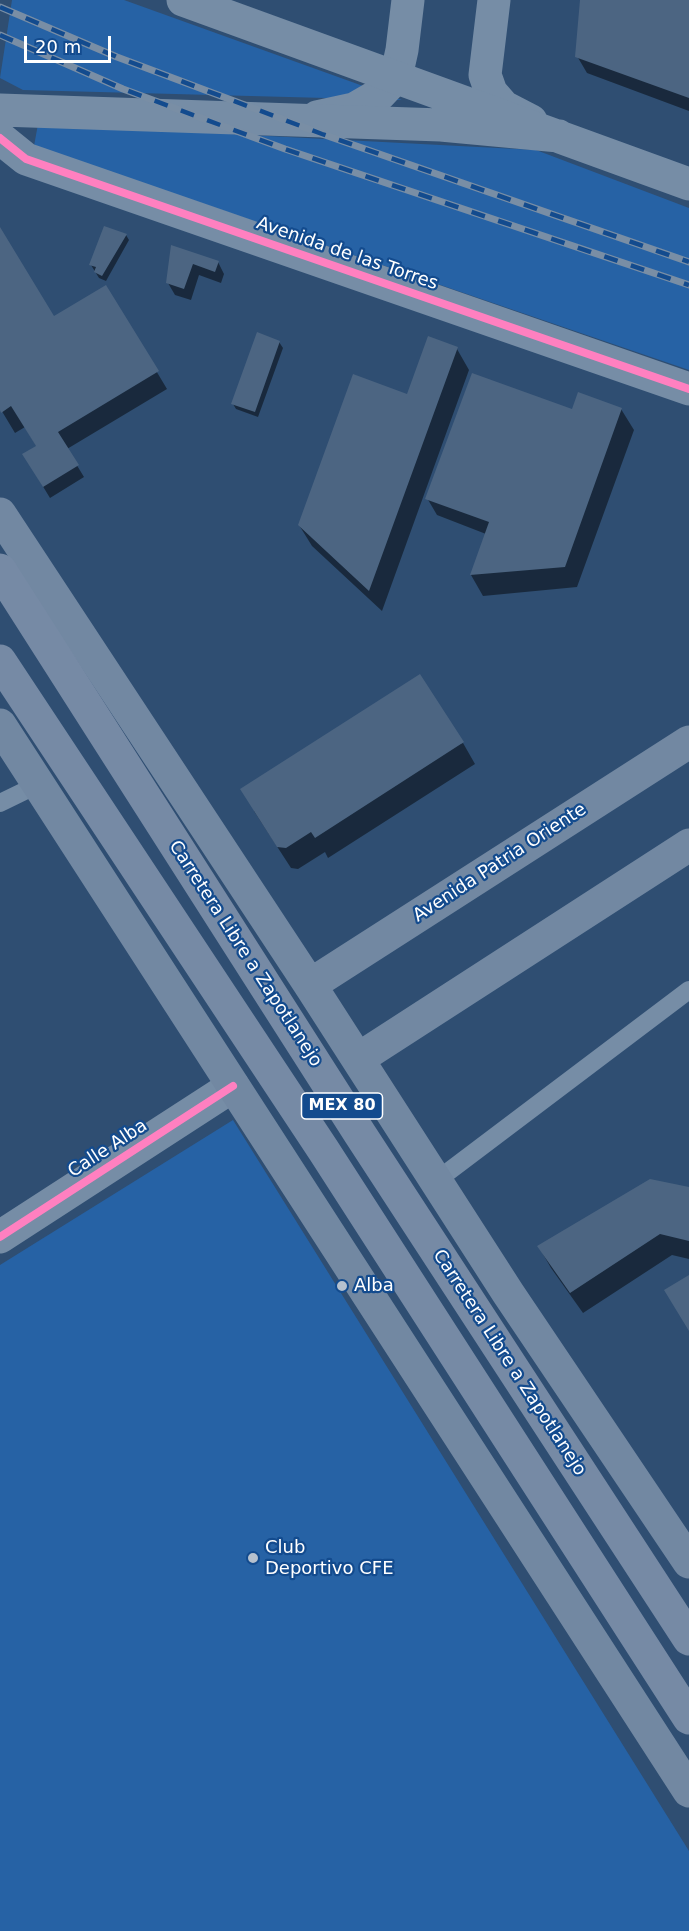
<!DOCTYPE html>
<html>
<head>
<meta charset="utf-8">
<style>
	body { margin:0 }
	#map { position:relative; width:689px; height:1931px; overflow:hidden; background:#2f4e72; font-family:"DejaVu Sans",sans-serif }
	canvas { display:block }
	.scale { position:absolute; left:24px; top:36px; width:87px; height:27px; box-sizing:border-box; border:3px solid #fff; border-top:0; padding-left:8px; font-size:18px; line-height:21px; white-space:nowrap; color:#fff; -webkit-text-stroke:4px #134b8e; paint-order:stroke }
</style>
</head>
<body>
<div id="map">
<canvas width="689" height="1931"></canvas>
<div class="scale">20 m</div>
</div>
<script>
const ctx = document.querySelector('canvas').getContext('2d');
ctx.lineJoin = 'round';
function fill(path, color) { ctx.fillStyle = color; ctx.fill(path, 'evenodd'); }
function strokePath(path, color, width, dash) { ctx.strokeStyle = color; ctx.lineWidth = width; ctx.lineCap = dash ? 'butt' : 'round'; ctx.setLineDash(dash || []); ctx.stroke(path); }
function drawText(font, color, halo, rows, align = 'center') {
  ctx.font = font + ' "DejaVu Sans",sans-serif'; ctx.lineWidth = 4.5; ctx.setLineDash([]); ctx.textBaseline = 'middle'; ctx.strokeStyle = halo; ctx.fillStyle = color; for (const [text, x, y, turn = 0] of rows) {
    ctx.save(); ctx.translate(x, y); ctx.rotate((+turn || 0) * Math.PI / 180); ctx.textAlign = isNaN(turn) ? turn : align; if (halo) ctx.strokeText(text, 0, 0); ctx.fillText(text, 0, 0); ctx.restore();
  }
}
fill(new Path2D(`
	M12,0H124L402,100L23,90L0,78Z
	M38,124L536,150L689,208V370L34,146Z
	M233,1120L689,1851V1931H0V1265Z`), '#2662a5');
fill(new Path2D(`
	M582,0H689V111L587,73L577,56Z
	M0,230L53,318L106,287L167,389L67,449L84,477L50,498L24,455L37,447L25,427L15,433L0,408Z
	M126,235L129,240L106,281L99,278L91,265Z
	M172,247L218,262L224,274L221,283L199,275L191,300L175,295L168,283Z
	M279,342L283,348L258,417L236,409L233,404Z
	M457,349L469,370L382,611L312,546L299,525Z
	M621,409L634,430L577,587L483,596L471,575L486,534L437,515L427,498L573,411Z
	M463,743L475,764L328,858L325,852L298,869L291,868L254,811Z
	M689,1188V1259L672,1255L583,1313L551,1268L539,1247Z`), '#0007');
fill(new Path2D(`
	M580,0H689V98L575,57Z
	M104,226L127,234L102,276L94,272L96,267L89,265Z
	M0,227L54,316L106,285L159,371L58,432L79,465L43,487L22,454L36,446L11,406L1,413L0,410Z
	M171,245L219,261L215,272L193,264L184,289L166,283Z
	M257,332L280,341L255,412L231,404Z
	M428,336L458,347L369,591L298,525L353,374L407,394Z
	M472,373L572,409L578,392L622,408L565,567L470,575L489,522L425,499Z
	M420,674L464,742L315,838L311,832L286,848L277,847L240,789Z
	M650,1179L689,1187V1241L660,1234L570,1293L537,1246Z
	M689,1275V1331L664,1290Z`), '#4c6582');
strokePath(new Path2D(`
	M0,803L39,784
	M436,1181L689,990`), '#768da6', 18);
strokePath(new Path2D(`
	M494,0L485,75L491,92L504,107L531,121
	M317,117L354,109L380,94L396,77L402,50L408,0`), '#768da6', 33);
strokePath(new Path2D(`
	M183,0L689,184
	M0,110L441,125L559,136
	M0,138L26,159L689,389
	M0,1237L233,1086`), '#768da6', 33);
strokePath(new Path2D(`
	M0,514L310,985L508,1293L689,1562
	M0,725L689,1791
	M310,985L689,742
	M358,1059L689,845`), '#7288a2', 33);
strokePath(new Path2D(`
	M0,570L360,1134L689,1639
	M0,661L324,1151L689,1718`), '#768aa5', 33);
const rail = new Path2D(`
	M0,7L117,57L322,134L689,262
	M0,35L123,89L285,149L689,285`);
strokePath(rail, '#798ea5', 7);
strokePath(rail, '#134b8e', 4.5, [14]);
strokePath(new Path2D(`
	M0,138L26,159L689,389
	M0,1237L233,1086`), '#ff80c0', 8);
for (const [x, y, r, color] of [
	[342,1286,6,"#b6c1ce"],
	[253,1558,6,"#b6c1ce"]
]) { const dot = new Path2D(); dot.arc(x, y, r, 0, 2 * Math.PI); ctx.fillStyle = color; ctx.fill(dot); strokePath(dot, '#134b8e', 2); }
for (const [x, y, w] of [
	[342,1106,81]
]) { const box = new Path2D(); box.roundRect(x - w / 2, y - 13, w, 26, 4.5); ctx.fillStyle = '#134b8e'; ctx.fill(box); strokePath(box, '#fff', 1.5); }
drawText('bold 16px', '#fff', null, [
	["MEX 80",342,1106]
]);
drawText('18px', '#fff', '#134b8e', [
	["Avenida de las Torres",347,254,19],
	["Avenida Patria Oriente",500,863,-33],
	["Carretera Libre a Zapotlanejo",245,954,57],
	["Calle Alba",108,1149,-33],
	["Carretera Libre a Zapotlanejo",509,1363,57]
]);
drawText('18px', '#fff', '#134b8e', [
	["Alba",354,1286],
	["Club",265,1548],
	["Deportivo CFE",265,1569]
], 'left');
</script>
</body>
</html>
